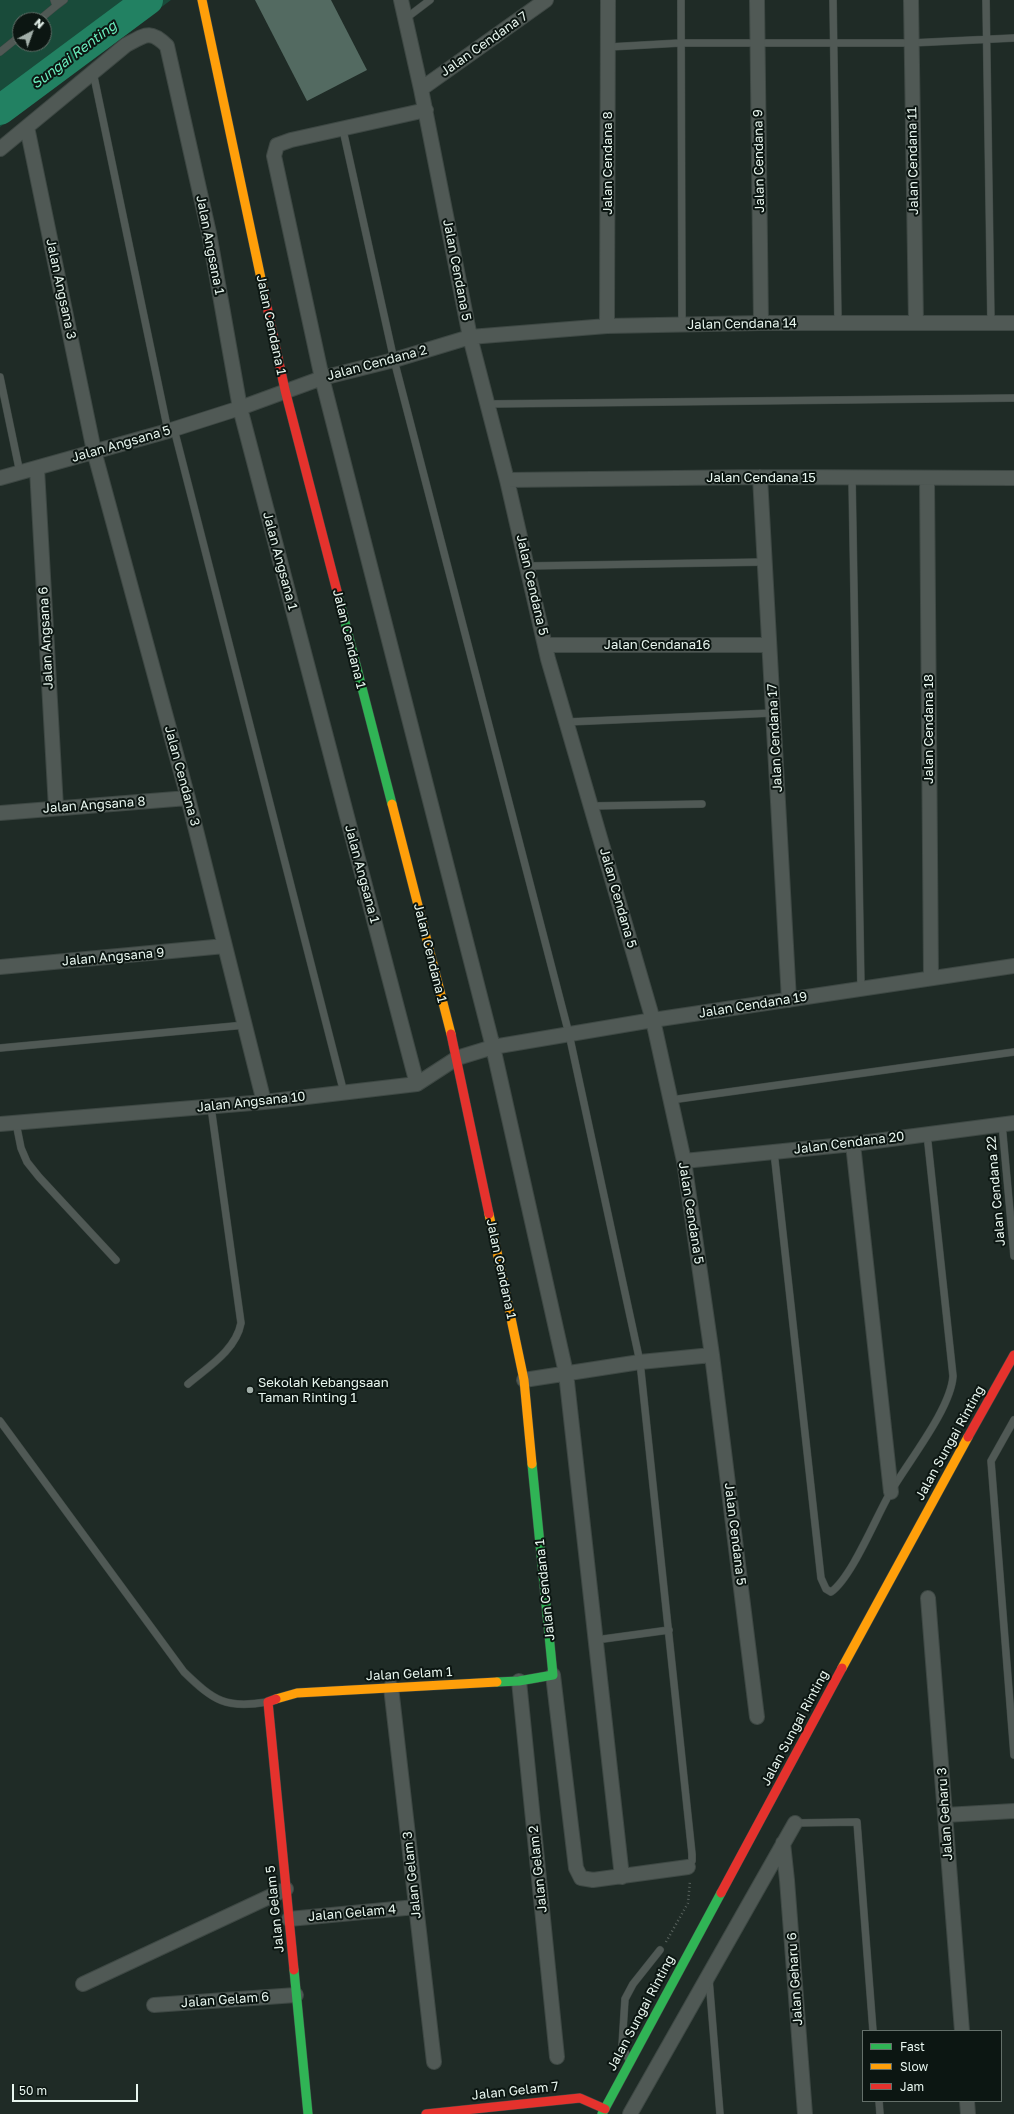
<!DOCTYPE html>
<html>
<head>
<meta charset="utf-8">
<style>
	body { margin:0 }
	#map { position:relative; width:1014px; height:2114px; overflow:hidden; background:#1f2b26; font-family:"Golos Text",sans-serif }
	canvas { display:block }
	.legend { position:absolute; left:862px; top:2030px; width:140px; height:72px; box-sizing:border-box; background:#0c1612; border:1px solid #64706a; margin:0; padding:5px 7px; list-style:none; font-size:12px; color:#e8f6ef }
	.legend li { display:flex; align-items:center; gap:8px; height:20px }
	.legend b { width:20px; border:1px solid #64706a }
	.north { position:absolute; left:12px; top:12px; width:40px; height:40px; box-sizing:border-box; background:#0c1612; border:1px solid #64706a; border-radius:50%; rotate:41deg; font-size:11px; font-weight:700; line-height:16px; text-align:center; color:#e8f6ef }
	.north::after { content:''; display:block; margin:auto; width:14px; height:18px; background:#a2afa9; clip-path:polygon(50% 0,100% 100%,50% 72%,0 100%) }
	.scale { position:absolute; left:12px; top:2084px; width:126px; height:18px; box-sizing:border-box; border:2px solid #e8f6ef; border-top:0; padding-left:5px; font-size:12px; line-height:14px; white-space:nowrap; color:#e8f6ef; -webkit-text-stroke:3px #0c1612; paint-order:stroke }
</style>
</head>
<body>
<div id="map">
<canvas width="1014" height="2114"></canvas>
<ul class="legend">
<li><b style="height:5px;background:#30b455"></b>Fast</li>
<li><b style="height:5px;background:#ff9f0a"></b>Slow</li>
<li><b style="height:5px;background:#e5322d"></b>Jam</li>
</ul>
<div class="north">N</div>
<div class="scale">50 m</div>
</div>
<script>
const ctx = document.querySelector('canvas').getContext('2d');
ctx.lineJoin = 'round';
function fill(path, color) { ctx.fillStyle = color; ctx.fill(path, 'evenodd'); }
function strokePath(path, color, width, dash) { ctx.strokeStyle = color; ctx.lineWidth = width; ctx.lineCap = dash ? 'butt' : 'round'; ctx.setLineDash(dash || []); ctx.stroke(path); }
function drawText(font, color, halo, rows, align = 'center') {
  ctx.font = font + ' "Golos Text",sans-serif'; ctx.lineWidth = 4; ctx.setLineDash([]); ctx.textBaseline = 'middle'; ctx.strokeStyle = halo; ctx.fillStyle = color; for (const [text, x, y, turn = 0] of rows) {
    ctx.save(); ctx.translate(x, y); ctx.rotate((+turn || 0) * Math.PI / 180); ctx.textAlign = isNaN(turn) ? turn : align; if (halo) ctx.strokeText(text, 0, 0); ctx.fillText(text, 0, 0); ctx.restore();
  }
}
fill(new Path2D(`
	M0,0H171L0,127ZM20,20H44V44H20Z`), '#194b3a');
strokePath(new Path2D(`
	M0,110L148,0`), '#228162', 30);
fill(new Path2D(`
	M255,0H331L367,70L307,101Z`), '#536a61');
const lane = new Path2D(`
	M54,0L56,6L64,0
	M681,0L682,325
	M833,0L838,322
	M986,0L991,324
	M405,19L430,0
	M39,20L56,6
	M609,47L680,43H911L1014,38
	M0,52L20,36
	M93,72L168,431
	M343,130L394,360L569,1034L640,1362L692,1854V1861L688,1867
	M0,377L20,473
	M488,404L1014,398
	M174,429L344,1093
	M852,478L861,989
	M527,566L765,562
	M567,722L773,713
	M591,806L702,804
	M0,1048L245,1025
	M671,1100L1014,1052
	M16,1123L21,1148L27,1162L39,1177L116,1260
	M1002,1124L1014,1256
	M774,1152L821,1578L826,1589L831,1592C852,1577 876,1517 890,1493C907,1463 951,1409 953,1376L927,1134
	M188,1384C208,1367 236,1350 241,1323L211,1107
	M1014,1420L991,1461L1014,1755
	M0,1421L184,1672C214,1701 226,1709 267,1702
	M596,1640L669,1630
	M795,1823L857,1822L873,2031
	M709,1979L720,2114
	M629,2060L622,2046L625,1999L633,1984L660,1950
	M879,2101L880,2114`);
const street = new Path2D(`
	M401,0L421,89L470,337L507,480L548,659L653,1020L684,1161L712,1355L757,1717
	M757,0L761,323
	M911,0L916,323
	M421,89L546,0
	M426,110L291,140L277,145L274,156L322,378L493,1047L566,1373L622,1877
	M27,127L94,451L188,798L264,1102
	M0,149L126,45C145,35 150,29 167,46L209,233L240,408L417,1084
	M607,326L608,0
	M37,469L56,808
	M760,477L789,1000
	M0,478L168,431L240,408L322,378L394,360L470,337L607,326L761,323H1014
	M927,479L931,978
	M507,480L760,477L1014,478
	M545,645H769
	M0,813L188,798
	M0,967L225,946
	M0,1124L264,1102L417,1084L457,1058L493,1047L653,1020L1014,966
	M853,1144L891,1492
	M684,1161L853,1144L1014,1123
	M524,1380L640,1362L712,1355
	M928,1598L962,2031
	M553,1675L576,1868L581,1878L593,1880L688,1867
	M519,1681L557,2057
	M391,1687L434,2062
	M945,1815L1014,1811
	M783,1843L787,1880L805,2114
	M289,1919L416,1907
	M83,1984L286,1889
	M154,2005L296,1995
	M967,2101L968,2114
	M630,2114L795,1823`);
const fast = new Path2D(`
	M338,595L392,804
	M497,1682L519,1681L553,1675L532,1464
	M294,1970L308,2114
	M602,2114L721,1893`);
const slow = new Path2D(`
	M202,0L263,288
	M392,804L451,1034
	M489,1214L524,1380L532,1464
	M842,1668L968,1437
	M276,1699L297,1693L497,1682`);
const jam = new Path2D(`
	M263,288L285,390L338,595
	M451,1034L489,1214
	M968,1437L1014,1355
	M276,1699L268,1702L294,1970
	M721,1893L842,1668
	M426,2114L580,2098L605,2109`);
strokePath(lane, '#3e4844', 8);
strokePath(street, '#3e4844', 16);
strokePath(fast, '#3e4844', 10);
strokePath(slow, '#3e4844', 10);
strokePath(jam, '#3e4844', 10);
strokePath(new Path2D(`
	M666,1942L688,1903L690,1881`), '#57615c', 2.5, [1, 3]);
strokePath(lane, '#505955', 7);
strokePath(street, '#505955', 14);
strokePath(fast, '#30b455', 9);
strokePath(slow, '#ff9f0a', 9);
strokePath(jam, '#e5322d', 9);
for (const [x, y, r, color] of [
	[250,1390,4,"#a2afa9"]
]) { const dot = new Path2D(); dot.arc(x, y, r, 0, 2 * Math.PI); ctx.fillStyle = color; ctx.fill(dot); strokePath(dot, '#0c1612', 1.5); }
drawText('13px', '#e8f6ef', '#0c1612', [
	["Jalan Cendana 7",484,44,-35],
	["Jalan Cendana 9",759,161,-91],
	["Jalan Cendana 11",913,161,-91],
	["Jalan Cendana 8",608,163,-90],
	["Jalan Angsana 1",210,245,79],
	["Jalan Cendana 5",457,270,79],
	["Jalan Angsana 3",61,289,78],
	["Jalan Cendana 14",742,324,-1],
	["Jalan Cendana 1",271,325,78],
	["Jalan Cendana 2",377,363,-15],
	["Jalan Angsana 5",121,444,-16],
	["Jalan Cendana 15",761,478],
	["Jalan Angsana 1",280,561,75],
	["Jalan Cendana 5",532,585,77],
	["Jalan Angsana 6",46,638,-93],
	["Jalan Cendana 1",349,639,76],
	["Jalan Cendana16",657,645],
	["Jalan Cendana 18",929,729,-90],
	["Jalan Cendana 17",775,738,-93],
	["Jalan Cendana 3",182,776,75],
	["Jalan Angsana 8",94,805,-4],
	["Jalan Angsana 1",362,874,75],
	["Jalan Cendana 5",618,898,74],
	["Jalan Cendana 1",430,953,76],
	["Jalan Angsana 9",113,957,-5],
	["Jalan Cendana 19",753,1005,-9],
	["Jalan Angsana 10",251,1102,-6],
	["Jalan Cendana 20",849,1143,-7],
	["Jalan Cendana 22",996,1191,-95],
	["Jalan Cendana 5",691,1213,81],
	["Jalan Cendana 1",501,1269,78],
	["Jalan Sungai Rinting",950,1443,-61],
	["Jalan Cendana 5",735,1534,83],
	["Jalan Cendana 1",545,1590,-96],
	["Jalan Gelam 1",409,1674,-3],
	["Jalan Sungai Rinting",795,1728,-62],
	["Jalan Geharu 3",945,1814,-94],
	["Jalan Gelam 2",538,1869,-96],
	["Jalan Gelam 3",412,1875,-96],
	["Jalan Gelam 5",275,1909,-96],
	["Jalan Gelam 4",352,1913,-5],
	["Jalan Geharu 6",795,1979,-94],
	["Jalan Gelam 6",225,2000,-4],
	["Jalan Sungai Rinting",641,2013,-62],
	["Jalan Gelam 7",515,2091,-6]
]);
drawText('13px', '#e8f6ef', '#0c1612', [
	["Sekolah Kebangsaan",258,1383],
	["Taman Rinting 1",258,1398]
], 'left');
drawText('italic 14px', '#6aedbd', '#0c1612', [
	["Sungai Renting",74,55,-37]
]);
</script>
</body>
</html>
